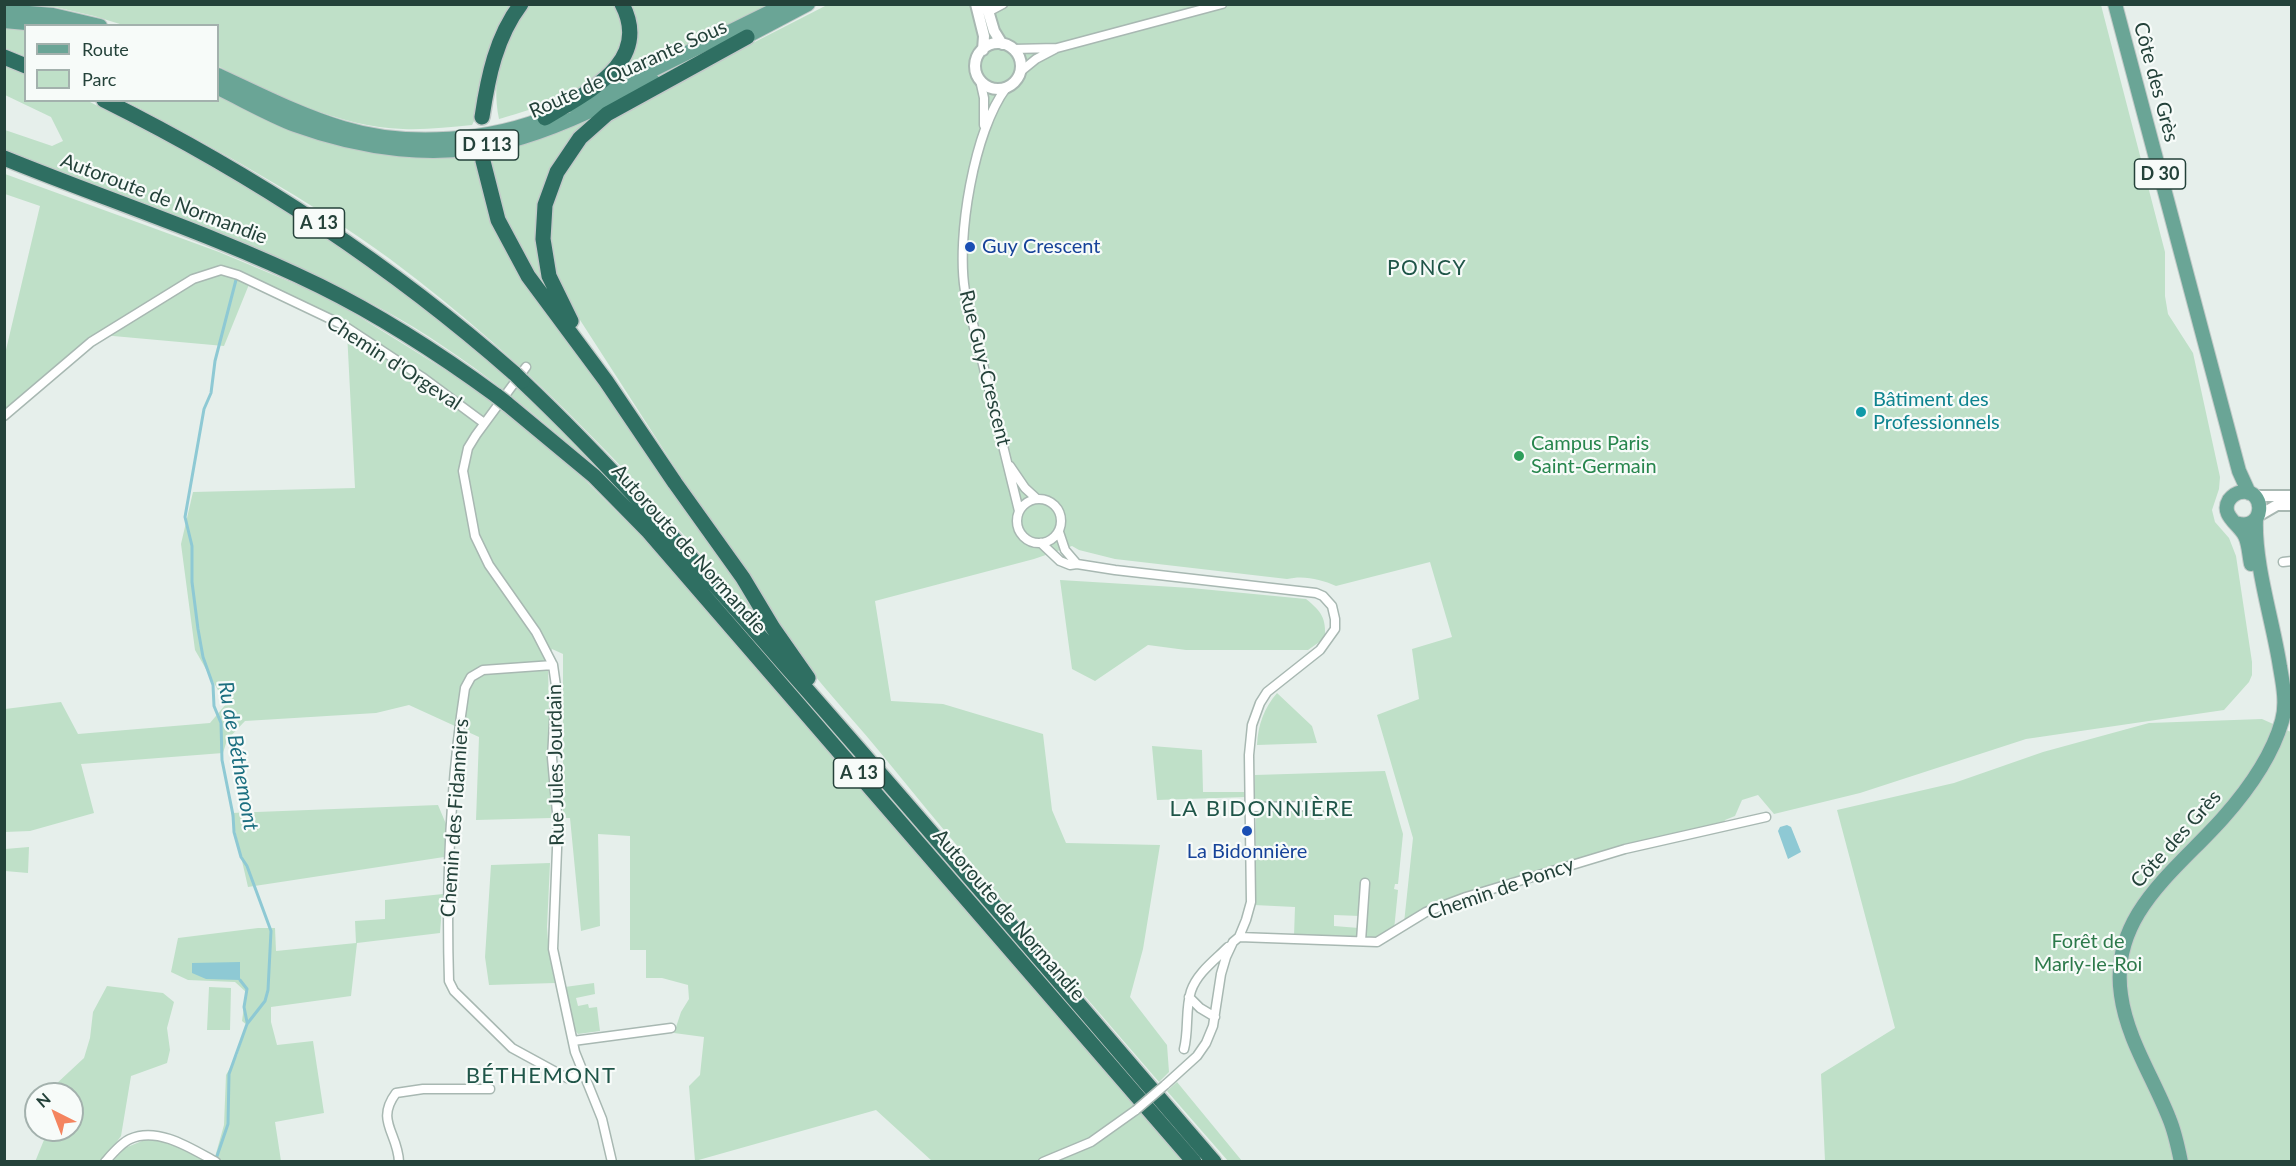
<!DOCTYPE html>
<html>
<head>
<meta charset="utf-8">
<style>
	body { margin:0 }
	#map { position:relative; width:2296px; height:1166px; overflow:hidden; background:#e6efeb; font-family:Lato,sans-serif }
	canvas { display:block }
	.frame { position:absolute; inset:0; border:6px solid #24423a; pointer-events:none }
	.legend { position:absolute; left:24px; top:24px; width:195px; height:78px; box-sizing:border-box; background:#f7fbf9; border:2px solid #a3b1ad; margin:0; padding:8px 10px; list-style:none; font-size:18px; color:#24423a }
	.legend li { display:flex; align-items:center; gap:12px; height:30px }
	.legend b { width:30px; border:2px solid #a3b1ad }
	.north { position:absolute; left:24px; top:1082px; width:60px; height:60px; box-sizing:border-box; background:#f7fbf9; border:2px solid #a3b1ad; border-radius:50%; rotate:318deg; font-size:16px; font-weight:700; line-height:24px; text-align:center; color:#24423a }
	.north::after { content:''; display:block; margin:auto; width:21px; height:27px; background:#f4845f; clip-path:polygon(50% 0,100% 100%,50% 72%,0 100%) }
</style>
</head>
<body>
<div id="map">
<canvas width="2296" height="1166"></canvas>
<div class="frame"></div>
<ul class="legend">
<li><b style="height:8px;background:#6aa596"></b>Route</li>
<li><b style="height:16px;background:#bfe0c8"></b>Parc</li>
</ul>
<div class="north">N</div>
</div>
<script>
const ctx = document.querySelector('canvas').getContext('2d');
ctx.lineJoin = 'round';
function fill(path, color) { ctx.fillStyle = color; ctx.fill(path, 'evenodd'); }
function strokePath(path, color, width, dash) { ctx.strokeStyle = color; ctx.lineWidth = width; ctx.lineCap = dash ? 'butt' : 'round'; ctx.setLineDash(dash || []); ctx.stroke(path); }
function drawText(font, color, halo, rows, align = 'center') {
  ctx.font = font + ' Lato,sans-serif'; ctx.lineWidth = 4.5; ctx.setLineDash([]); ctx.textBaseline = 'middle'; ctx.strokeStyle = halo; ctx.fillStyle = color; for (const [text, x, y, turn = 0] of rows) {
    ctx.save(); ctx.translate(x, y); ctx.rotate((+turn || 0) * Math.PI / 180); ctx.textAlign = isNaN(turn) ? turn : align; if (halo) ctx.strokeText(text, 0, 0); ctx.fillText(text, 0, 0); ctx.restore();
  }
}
fill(new Path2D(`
	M4,5H514L477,115L472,125C449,127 426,130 403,129C340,127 272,95 218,66V26L123,25L94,16L55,7Z
	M529,5H614C618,13 625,25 624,35C620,83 538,108 499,119C491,79 501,35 529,5Z
	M628,5H769L619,78L628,61Z
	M827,5H2101L2165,252V296L2168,314L2193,353L2220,477L2219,489L2212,510L2215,522L2229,538L2236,556L2252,662V675L2249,682L2224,710L2026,739L1860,793L1774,814L1758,795L1742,800L1735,816L1725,820L1724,823L1616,849L1404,923L1413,838L1377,715L1419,699L1412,649L1452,637L1430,562L1336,586C1321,579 1303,575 1287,579L1115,559L1079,550L1072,546L1034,559L875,601L891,701L943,704L1043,734L1052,810L1066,843L1160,845L1143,949L1130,997L1167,1045L1169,1072L1159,1082C1069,978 980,875 893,768C858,724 819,684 785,638L571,306L556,275L550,255L551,214L556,194L566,171L584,141L618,112Z
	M4,28L25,29V56L5,48Z
	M5,65L25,72L26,100L88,101L194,155L335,240L471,344L536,400L629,496C556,432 483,367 398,318C274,247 138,203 5,152V130L52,146L63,141L51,117L5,95Z
	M218,94C239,104 261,117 283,126C348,153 424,167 493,152C530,143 565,126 600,112L566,145L549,178L551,293L549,297L502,216L494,185L492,160L481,162L486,189L571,345L737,578L769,634C655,497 533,365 390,259C307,198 216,149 126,101L218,100Z
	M5,174L219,252L329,298L463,381L520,424L586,481L650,545L1183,1161H932L876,1110L695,1161L689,1086L700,1075L704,1037L674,1033L681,1012L689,999L688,985L662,978H646V950H630V836L598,834L600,926L581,931L570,818H563V654L552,649L548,665L551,818L476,820L479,737L409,705L376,713L245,721L227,740L223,753L81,764L94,813L30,831L5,832V709L61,702L78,734L210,723L226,704L195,650L181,544L193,492L355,488L347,332L250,282L224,346L102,335L5,421V354L40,206L5,194Z
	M1060,580L1191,588L1306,599C1322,612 1326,618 1325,638L1308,650H1186L1148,645L1095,681L1072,669Z
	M1277,693L1312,726L1317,743L1257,745C1258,725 1264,708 1277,693Z
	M2262,719L2291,732V1161H1825L1821,1074L1895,1028L1837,810L1954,783L2043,752L2149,723Z
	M1152,746L1202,750L1203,792H1246V797L1157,800Z
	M1385,771L1403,834L1398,884H1395L1394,889L1398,890L1394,930L1375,939H1364L1368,886L1370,884L1366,879L1360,883L1362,886L1360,916L1334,915V926L1359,928V938L1294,936L1295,907L1254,905L1256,810L1307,809L1313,815L1314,820H1325V804H1264L1260,801H1255V775Z
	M438,805L446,824L444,857L248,887L231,813Z
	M29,847L28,873L5,871V849Z
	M550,863L547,927L549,954L555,983L489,985L485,957L491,865Z
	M443,894L440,933L357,943L351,996L271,1007V1022L277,1045L313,1041L324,1113L275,1122L281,1161H223L215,1157L224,1125L226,1075L237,1056L247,1025L242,1021L246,992L235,982L188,980L171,972L178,938L258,928H275L276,951L356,943L355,921L385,919V900Z
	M594,983L595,994L576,998L578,1006L588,1004L589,1008L597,1007L600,1031L578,1034L574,1029L565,987Z
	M107,986L163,993L174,1002L167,1028L170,1050L167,1063L131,1076L121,1136L103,1161L35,1162L48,1130H72V1094H54L55,1085L84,1058L90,1038L93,1012Z
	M209,987L231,988L230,1030H207Z
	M1177,1082L1242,1161H1228L1167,1091Z
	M154,1136L171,1138L210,1161L112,1162L125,1148Z`), '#bfe0c8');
fill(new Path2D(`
	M1787,825L1791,827L1801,852L1788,859L1778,831L1780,827Z
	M240,962V980L206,979L192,973V963Z`), '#8ec9d4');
strokePath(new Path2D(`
	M240,980L247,989L244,1007L247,1022
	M216,1159L228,1124L229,1074L247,1024L265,1001L268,990L271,931L247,866L241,857L234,832L233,815L222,760L221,723L214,706L213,685L203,657L198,629L192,582V546L185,517L204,409L211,393L215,361L237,276`), '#8ec9d4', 3);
const minor = new Path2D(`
	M988,12L1003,4
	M1013,49L1057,48L1222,4
	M1020,72L1036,59L1055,49
	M980,80L984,98V125
	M1006,88C974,131 956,237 965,291L1019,511
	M526,367L476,435L468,448L463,471L475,536L489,565L536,632L553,665L556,686L552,758L558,824L553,949L575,1052L602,1119L612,1162
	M4,416L91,342L193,279L221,270L238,275L343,325L422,377L484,423
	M1010,466L1025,488L1037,499
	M1017 521a22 22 0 1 1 44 0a22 22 0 1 1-44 0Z
	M1059,532L1065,550L1077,564
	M1041,543L1060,561L1070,565L1077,564L1115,570L1316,593L1323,596L1332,606L1335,619V629L1320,650L1267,692L1260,703L1252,725L1249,755L1251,902L1246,920L1239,937L1233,942L1226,957L1221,974L1213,1026L1206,1043L1197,1056L1165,1085
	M2283,562L2292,561
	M553,665L483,670L471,677L465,688C450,785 446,883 449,981L454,991L512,1048L567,1078L583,1074
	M1251,807L1313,806L1319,813
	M1239,937L1377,942L1426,912L1466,897L1625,849L1766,817
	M1361,941L1365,883
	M1189,997L1200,1008L1215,1017
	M573,1041L671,1028
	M1184,1049C1189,1030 1185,1009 1191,991C1197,973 1215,960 1228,947
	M105,1162C112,1154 121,1143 130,1139C158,1126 192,1149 216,1162
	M399,1162C398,1133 375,1121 396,1093L423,1089H490
	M1043,1162L1091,1142L1136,1110`);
const tertiary = new Path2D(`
	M976,4L984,36L983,50
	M986,4L994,31L1002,44
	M975 66a23 23 0 1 1 46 0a23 23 0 1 1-46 0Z
	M2255,496H2292
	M2258,516L2277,505H2292`);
const primary = new Path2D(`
	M2115,4L2239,471L2249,493
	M4,11L53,15L100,26
	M4,21L59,26
	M738,41L808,4
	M218,75C259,94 300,115 343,128C408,148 492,141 553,115
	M218,88C243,100 269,115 295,125C361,149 437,160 506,142C557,129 605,104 653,81
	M574,106L612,90L786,4
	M2236,523C2265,533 2267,488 2241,492C2236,493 2232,496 2229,500C2220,515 2239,524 2245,536C2249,544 2249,555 2251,564
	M2181,1162C2178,1147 2175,1132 2169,1118C2153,1077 2127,1039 2121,995C2109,915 2177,870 2223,818C2247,791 2272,756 2282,721C2287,704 2283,684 2280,667C2273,621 2254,564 2256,519`);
const motorway = new Path2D(`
	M4,57L26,66
	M104,100C253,174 390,264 515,374
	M482,117C488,77 496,37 521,4
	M545,118C585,93 653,63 622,4
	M4,158C110,201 218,236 320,286C383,317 441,355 497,396
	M483,161L498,220L528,276L606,381L675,483L743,578L773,628L808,678
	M571,321L549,276L543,239L545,205L557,172L580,138L607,114L747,37
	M522,381C616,470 700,568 785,665C930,829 1071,996 1214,1162
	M506,403L594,476L649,532L1194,1162`);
strokePath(minor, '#a8b8b2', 11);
strokePath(tertiary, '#a8b8b2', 14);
strokePath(primary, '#c2cac8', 16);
strokePath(motorway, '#c2cac8', 18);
strokePath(minor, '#fff', 8);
strokePath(tertiary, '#fff', 10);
strokePath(primary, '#6aa596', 14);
strokePath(motorway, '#2f6f62', 15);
const minorBridge = new Path2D(`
	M1136,1110L1165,1085`);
const motorwayBridge = new Path2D(`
	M515,374L522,381
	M497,396L506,403`);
strokePath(minorBridge, '#a8b8b2', 11, []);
strokePath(motorwayBridge, '#c2cac8', 18, []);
strokePath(minorBridge, '#fff', 8);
strokePath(motorwayBridge, '#2f6f62', 15);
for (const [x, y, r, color] of [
	[970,247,6,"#1a4fb4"],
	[1861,412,6,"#0f9aa8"],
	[1519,456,6,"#2e9e5b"],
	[1247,831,6,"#1a4fb4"]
]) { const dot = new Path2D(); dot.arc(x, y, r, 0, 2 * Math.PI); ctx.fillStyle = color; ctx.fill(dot); strokePath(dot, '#f7fbf9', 2); }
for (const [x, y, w] of [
	[487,145,63],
	[2160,174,51],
	[319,223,51],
	[859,773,51]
]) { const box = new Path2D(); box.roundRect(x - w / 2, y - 15, w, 30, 4.5); ctx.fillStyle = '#f7fbf9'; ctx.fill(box); strokePath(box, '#24423a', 1.5); }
drawText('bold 18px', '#24423a', null, [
	["D 113",487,145],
	["D 30",2160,174],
	["A 13",319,223],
	["A 13",859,773]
]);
drawText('20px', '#24423a', '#f7fbf9', [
	["Route de Quarante Sous",628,69,-24],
	["Côte des Grès",2156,82,75],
	["Autoroute de Normandie",164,199,21],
	["Chemin d'Orgeval",394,363,33],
	["Rue Guy-Crescent",985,368,76],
	["Autoroute de Normandie",689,549,48],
	["Rue Jules Jourdain",556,765,-91],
	["Chemin des Fidanniers",455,818,-86],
	["Côte des Grès",2176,839,-48],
	["Chemin de Poncy",1501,889,-19],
	["Autoroute de Normandie",1009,915,49]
]);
drawText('20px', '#164399', '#f7fbf9', [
	["Guy Crescent",982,247],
	["La Bidonnière",1247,852,"center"]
], 'left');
drawText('20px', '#0d838f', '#f7fbf9', [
	["Bâtiment des",1873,400],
	["Professionnels",1873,423]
], 'left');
drawText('20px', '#27864d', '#f7fbf9', [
	["Campus Paris",1531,444],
	["Saint-Germain",1531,467]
], 'left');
drawText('20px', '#2d7a4b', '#f7fbf9', [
	["Forêt de",2088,942],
	["Marly-le-Roi",2088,965]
]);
ctx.letterSpacing = '1.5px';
drawText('21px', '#1f5548', '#f7fbf9', [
	["PONCY",1427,268]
]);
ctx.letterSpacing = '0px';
drawText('italic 21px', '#1c6f80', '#f7fbf9', [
	["Ru de Béthemont",238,756,80]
]);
ctx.letterSpacing = '1.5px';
drawText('22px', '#1f5548', '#f7fbf9', [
	["LA BIDONNIÈRE",1262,809],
	["BÉTHEMONT",541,1076]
]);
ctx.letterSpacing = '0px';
</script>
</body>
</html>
